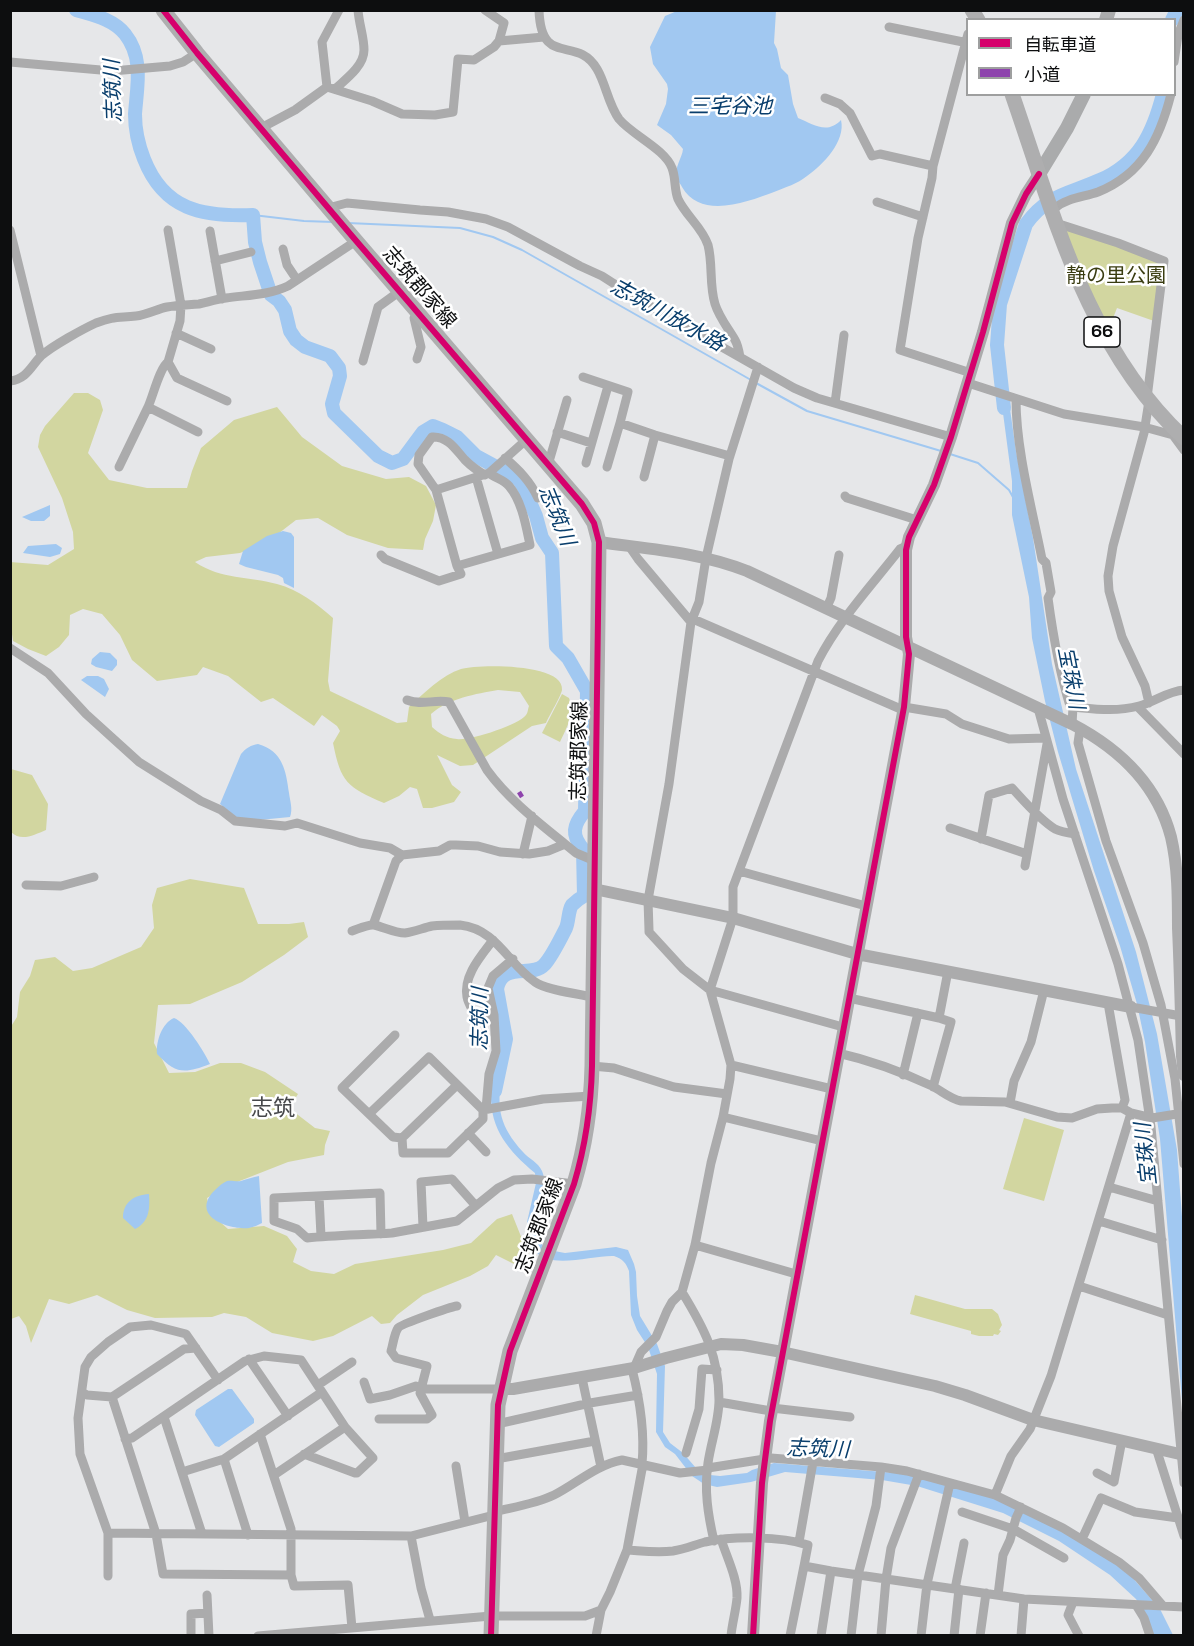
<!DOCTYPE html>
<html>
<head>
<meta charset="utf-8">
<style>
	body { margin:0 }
	#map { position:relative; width:1194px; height:1646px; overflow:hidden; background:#e6e7e9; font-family:"Space Grotesk","Noto Sans JP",sans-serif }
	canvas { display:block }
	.frame { position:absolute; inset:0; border:12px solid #0d0e0f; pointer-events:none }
	.legend { position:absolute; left:966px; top:18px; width:210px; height:78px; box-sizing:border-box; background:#fff; border:2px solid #9e9f9f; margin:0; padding:8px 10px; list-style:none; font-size:18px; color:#0d0e0f }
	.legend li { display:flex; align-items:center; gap:12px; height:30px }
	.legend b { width:30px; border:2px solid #9e9f9f }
</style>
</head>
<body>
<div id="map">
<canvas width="1194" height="1646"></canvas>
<div class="frame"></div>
<ul class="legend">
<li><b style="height:8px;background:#d6006c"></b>自転車道</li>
<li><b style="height:8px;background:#8e44ad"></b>小道</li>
</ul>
</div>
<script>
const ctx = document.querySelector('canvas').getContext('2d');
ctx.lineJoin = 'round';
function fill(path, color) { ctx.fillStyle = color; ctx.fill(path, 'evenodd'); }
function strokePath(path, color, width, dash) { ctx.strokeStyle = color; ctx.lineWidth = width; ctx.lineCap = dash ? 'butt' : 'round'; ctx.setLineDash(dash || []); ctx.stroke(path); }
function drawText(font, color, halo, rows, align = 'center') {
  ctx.font = font + ' "Space Grotesk","Noto Sans JP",sans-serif'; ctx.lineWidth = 5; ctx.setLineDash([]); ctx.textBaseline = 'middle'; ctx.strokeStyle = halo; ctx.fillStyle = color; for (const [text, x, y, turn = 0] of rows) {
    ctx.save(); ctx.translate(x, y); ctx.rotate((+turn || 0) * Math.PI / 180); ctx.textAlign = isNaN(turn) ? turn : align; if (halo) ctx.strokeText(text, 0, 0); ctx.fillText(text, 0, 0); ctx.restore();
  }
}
fill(new Path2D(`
	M1067,229L1160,262L1154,321L1117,308L1108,331L1065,231Z
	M74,393H88L100,400L103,410L88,453L109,480L147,488H187L192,471L201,448L234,420L277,407L302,437L342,466L386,479L409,477L426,486L436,505L433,521L425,539L423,550L388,548L347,535L318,518L296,520L270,540L240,553L206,557L195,562C222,580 248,576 277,584C299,590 316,603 333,618L328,681L330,691L397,723L407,722L409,707C424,693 442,675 461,669C478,664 565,663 562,690C561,696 549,716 546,723L532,726L473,765L460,766L437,755L452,785L461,792L454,802L432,808H423L417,789L410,787L399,796L384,803C347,787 341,783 333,743L340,731L337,726L322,715L314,726L273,698L261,702L228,676L203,667L197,675L157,681L132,660L120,635L102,614L83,609L70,615L69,635L59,647L46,656L28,649L13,641L10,620V562L48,565L74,549L73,532L62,498L38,447L40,435L45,426ZM498,690L520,692L529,706C528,708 528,713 526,715C519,725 469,741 457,739C446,738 440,734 432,727L431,714C449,698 476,694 498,690Z
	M562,694L569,698C575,714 567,727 560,742L542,733Z
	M11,769L32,775L48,804L46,830C34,835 21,842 11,832Z
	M190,879L244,888L258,924H289L304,922L308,937L284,955L242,982L190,1004L158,1005L154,1043L169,1073L195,1072L220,1063H241L265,1072L298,1094L289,1108L315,1128L330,1131L325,1145L324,1155L288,1162L232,1184L207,1198L210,1213L228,1229L264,1226L287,1236L297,1249L293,1262L311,1271L334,1274L355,1264L443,1250L471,1243L497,1219L512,1214L522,1239L530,1252L518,1266L496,1255L488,1266L470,1276L423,1295L397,1315L390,1323L381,1324L372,1316L333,1336L313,1341L272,1333L246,1317L224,1313L212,1317L155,1318L127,1310L97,1295L69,1304L49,1299L31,1343L26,1326L19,1316L11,1319L10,1028L17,1017L20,992L30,976L35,960L55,957L73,971L92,968L141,947L154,928L152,905L157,888Z
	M1024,1118L1064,1130L1044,1201L1003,1189Z
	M915,1295L965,1309H992L998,1314L1002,1325L999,1330L1001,1331L998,1335L994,1334L993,1336H979L971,1334V1331L910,1314Z`), '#d2d6a0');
fill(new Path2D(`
	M677,11H776L774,43L777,49L781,68L788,75L793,104L798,118C813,124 827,135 841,120C846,141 823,165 807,176C797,184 786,187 774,192C747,202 701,220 682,187C681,184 678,182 677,179C674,166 682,159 683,149L671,135L657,125L666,104L668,89L667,84L653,64L650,47L665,16Z
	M1001,398L1009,402L1016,451L1033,538L1052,664L1076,769L1136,952L1157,1034L1177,1150L1183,1230V1412L1160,1139L1145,1042L1137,1004L1120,946L1094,871L1058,752L1045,701L1032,638L1029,597L1012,515V481Z
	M50,505V516L44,521H31L22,517Z
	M283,531L291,533L294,537V588L284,583L283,578L278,575L246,567L239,564L243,551L267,536Z
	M56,544L62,548L60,554L50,557L23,553L28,546Z
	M100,652L110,653L117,660V665L112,671L96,667L91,664L92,659Z
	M87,676H98L104,679L109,689L105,697L81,680Z
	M258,744C283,751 286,771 289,793C290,801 293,809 290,817L259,820L237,818L220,804L241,754C246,748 251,745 258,744Z
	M174,1018C186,1022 205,1053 210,1064C184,1074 176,1074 157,1054C156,1041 162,1023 174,1018Z
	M495,1070L502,1076C496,1108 500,1127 523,1152C529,1159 538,1162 542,1171C554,1197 506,1244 565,1253L616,1247L628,1250L634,1264L636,1272L637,1296L640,1316L657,1344L665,1366L663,1432L670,1443L683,1453L696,1468L710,1475L720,1476L747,1473L752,1470L774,1463L908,1474L995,1497L1035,1515L1124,1568L1160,1609L1173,1635H1152L1142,1609L1136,1599L1110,1575L1059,1541L1003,1513L917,1486L882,1480L785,1472L751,1482L717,1487L704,1484L692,1476L675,1454L665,1447L656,1432L657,1374L648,1347L637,1330L631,1315L629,1271C626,1263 623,1259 614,1256C593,1255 550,1270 535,1251L527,1222L536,1183L535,1173C509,1151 490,1130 491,1094C491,1086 494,1078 495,1070Z
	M259,1176L262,1223C258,1225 254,1227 249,1228C231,1230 192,1218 212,1193C216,1189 222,1183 227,1181C231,1180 237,1182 241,1181C247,1179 253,1177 259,1176Z
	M149,1194C150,1210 149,1222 135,1229L123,1218C123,1202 134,1195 149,1194Z
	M228,1389H232L254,1419V1423L219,1447L215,1446L195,1415L196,1410Z`), '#a1c8f1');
strokePath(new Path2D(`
	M253,215L304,221L333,222
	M348,223L460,228L493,237L522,250L751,380
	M756,383L807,411L941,451
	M950,454L978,463L1009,490L1014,499`), '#a1c8f1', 2);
strokePath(new Path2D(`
	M76,10C93,15 113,19 125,34C144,58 137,86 135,114C135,129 138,144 144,159C164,210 202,217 253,215L255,242L260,262L271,295L279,301L285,310L290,331L296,340L305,347L330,356L339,368L340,376L332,404L334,413L378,456L392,463L403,459L423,432L433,426L443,430L457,437L476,456L511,475L519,480L523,486L536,516L542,538L552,553L556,646L568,658L587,691L585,811C573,825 571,835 583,849L584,896C580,898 575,902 572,905C568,911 569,921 566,928C562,936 550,959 544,965C532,978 502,961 497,989L506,1039L495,1091
	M1172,20L1177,10
	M1004,408L997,345L1000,304L1026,224C1048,194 1069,194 1100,180C1139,163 1153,133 1163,94`), '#a1c8f1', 14);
strokePath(new Path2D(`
	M485,10L504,23L499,41
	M539,10C541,69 577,34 597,69C606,84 608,104 619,119C632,135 665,149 672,168C676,178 674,189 678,199C686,216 702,227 708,245C713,264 709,285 715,304C719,317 728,328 735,340C738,345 739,351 740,357
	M889,27L968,43
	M968,34L933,166L932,178L918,238L900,350L971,373
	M10,62L112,71L170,66L183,62L197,53
	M1174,62L1178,35L1184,20
	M327,87L322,42L339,10
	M335,89C346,79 364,66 364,50C364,37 359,24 358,10
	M825,98L840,104L850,113L872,156L880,154L933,166
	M261,128L295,110L327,87L372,101L402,114L435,115L453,112L458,59L474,60L494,47L499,41L544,37
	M877,202L923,217
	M328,208L347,203L420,210L448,212L486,219L508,227L580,266L602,276L641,301L794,388L817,398L951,437
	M1055,208C1067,198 1084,197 1098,192C1143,174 1160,138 1171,94
	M1056,223L1118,243L1164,261L1147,398
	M10,230L41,356
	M168,230L181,305L180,321L168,362L177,378L227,401
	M210,231L222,299
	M283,249L287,265L297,280
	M215,261L251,252
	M176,333L211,349
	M417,359L421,347L414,318L418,313
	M363,361L378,307L400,291
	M168,362C160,367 153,396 148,407L198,432
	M758,367L729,459L706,558L699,602L691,622L669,784L648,900L649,930V932L683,969L710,990L843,1027
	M583,377L628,392L620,423
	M10,381C27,379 31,366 41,356C52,346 83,329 96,323C114,316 119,318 136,316C147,315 157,309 167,307C178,305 188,305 199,304C208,302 217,299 226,298C247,295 269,295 288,286L356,241
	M968,383L1064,414L1144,427L1173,435L1178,433
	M1016,399C1016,450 1032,508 1042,559L1046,563L1051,592L1048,598C1053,635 1059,671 1070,706L1073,707
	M835,403L844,335
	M557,432L591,443
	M1173,435L1184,450
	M505,458C519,470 530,481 538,498
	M586,463L608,386
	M548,465L567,400
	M119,467L148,407
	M607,467L620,423L655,435L730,456
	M485,475C478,471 471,466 465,460C456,450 448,436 432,437L419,455L418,464L436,490L457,566L530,545C526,526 522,501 509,486C504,480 495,478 489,473
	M476,477L498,554
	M644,477L655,435
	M436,490L489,473L526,440
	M845,496L847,498L917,520
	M629,546L638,559L691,622
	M381,555L385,559L439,581L461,574L457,566
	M826,609L831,598L839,555
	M693,619L903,710
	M10,648L48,673L86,714L139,762L201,801L221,810L235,821L285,826L297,823L360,843L390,848L402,855L439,851L450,845H456L478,846L500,852L529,854L548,851L565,844C538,822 508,799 487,770L449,702C435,699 421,706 407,700
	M1149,703L1145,686L1122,637L1109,591L1108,576L1113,546L1144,433L1149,401
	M904,707L946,714L962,724L1009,739L1046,738
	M1138,707L1184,754
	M1038,708L1063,799L1118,964L1138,1040L1151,1127L1184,1483
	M1072,724L1073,707C1095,709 1116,712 1139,706C1154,702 1168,691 1184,690
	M1080,729L1078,743L1106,841L1143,943L1161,1005L1175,1079L1184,1164
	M950,828L1027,854
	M981,839L989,795L1012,788C1024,801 1040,820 1055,829C1061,832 1068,833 1075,834
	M565,844L576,853L595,861
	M523,854L532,816
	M1025,866L1047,744
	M739,871L866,906
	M26,885L61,886L94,877
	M373,925L396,861L402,855
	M352,931C358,929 368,924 374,925C384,927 394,933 405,933C414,932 423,928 432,926C441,925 451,925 460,925C497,929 508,964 535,982C546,990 578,994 593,997
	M493,940C482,955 463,975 467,997C468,1003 472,1009 475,1015H494
	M849,998L939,1018L948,971
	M1108,1003L1125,1100L1122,1108
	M1131,1007L1181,1016
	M395,1035L342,1088L393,1137L402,1138L457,1085
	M838,1053C869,1060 904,1073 932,1086C942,1091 950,1099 961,1101L1005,1102L1057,1117L1072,1118L1097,1109L1112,1108H1122L1131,1113L1152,1118L1183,1113
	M731,1065L832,1089
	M592,1066L614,1068L674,1087L727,1094
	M903,1075L918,1013
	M933,1087L951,1022L939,1018
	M1010,1103L1014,1081L1031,1042L1044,990
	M486,1109L489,1074L496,1051L494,1015L488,988L493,976L513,959
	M483,1110L543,1099L591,1096
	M369,1114L429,1057L483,1110V1119L448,1153H403L402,1138
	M723,1117L822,1141
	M468,1133L486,1152
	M1109,1187L1158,1201
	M319,1196L321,1236
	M1099,1221L1162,1240
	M423,1227L421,1182L452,1179L476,1206
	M381,1234L380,1193L274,1198V1221L297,1229L307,1238C335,1235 363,1235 392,1233L457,1221L498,1188L514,1180L532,1179L574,1184
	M695,1245L796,1274
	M1079,1286L1168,1315
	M682,1292C704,1328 719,1356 719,1400C719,1421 711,1442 708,1463C704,1490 708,1515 714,1541
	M249,1359L288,1416
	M634,1368L641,1352L656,1337L667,1311L672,1302L682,1292L695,1245L711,1163L723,1117L730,1079L731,1065L710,990L733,918V887L818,661C839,620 872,585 900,549L907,546
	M632,1369C640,1400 645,1432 642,1464
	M582,1378L601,1467
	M218,1380L186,1334L151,1325L130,1327L108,1342L91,1357L85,1367L78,1418L80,1454L108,1533L411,1536L494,1515
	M364,1382L370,1399L390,1395L416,1386L422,1389H501
	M318,1385L352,1362
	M82,1392L87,1395L112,1397L184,1349L196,1348
	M112,1397L156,1534L163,1574L291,1575V1529L260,1434
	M719,1402L771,1411
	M772,1408L850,1417
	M164,1417L202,1534
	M379,1419H427L432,1415L420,1393L427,1366L396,1358L391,1351C393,1345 394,1334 398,1328C401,1324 450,1307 457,1306
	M497,1424L590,1403L638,1395
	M125,1439L132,1438L245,1361L264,1356L301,1360L345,1427L373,1458L357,1473H355L304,1454
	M1156,1448L1184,1536
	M686,1453L699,1409L702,1369L717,1370
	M224,1459L248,1535
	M496,1459L595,1441
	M456,1466L465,1522
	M708,1468L771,1458L881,1467L907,1471L995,1495L1063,1528L1119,1562L1139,1578L1163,1606
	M182,1472L224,1459L322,1392
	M1097,1473L1114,1482L1122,1440
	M274,1475L345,1427
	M995,1495L1011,1456L1030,1429L1051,1376L1131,1113
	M494,1512C514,1507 535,1504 554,1495C576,1484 596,1465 622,1460L680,1473L708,1470
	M962,1512L1013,1529L1064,1558
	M411,1536L421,1588L430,1620
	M721,1539C727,1558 738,1579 737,1598C736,1610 732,1624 731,1636
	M1082,1539L1101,1498L1135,1512L1178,1518
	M799,1542L813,1462
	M627,1550C643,1551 657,1553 673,1551C685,1549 694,1545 705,1542C732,1536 781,1536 808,1545L804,1566L831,1571L1024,1599L1184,1607
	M291,1575L294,1586L348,1585L352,1628
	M858,1575L876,1506L881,1467
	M108,1576V1533
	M955,1589L964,1543
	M207,1595L209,1636
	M998,1595L1003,1555L1010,1540L1016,1518L1021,1507
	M1073,1602L1068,1615L1079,1636
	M1136,1605L1144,1618L1150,1636
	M191,1636V1614L208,1613
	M258,1636L491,1616H585L601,1610
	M596,1636L601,1610L610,1592L627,1550L643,1464
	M790,1636L804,1566
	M821,1636L831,1571
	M851,1636L858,1575
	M881,1636L886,1579L891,1548L919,1474
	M921,1636L927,1584L950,1483
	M954,1636L959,1589
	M980,1636L986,1593
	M1021,1636L1024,1599`), '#ababac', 9);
strokePath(new Path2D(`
	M599,542C649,549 699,552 747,571L1072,724C1120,749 1157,784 1171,837C1178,867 1178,898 1178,928C1180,971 1181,1014 1182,1056L1184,1075
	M594,889L733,918L857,954L1131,1007
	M501,1389H513L634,1368L666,1358L721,1344L743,1345L782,1352L935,1386L965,1395L1033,1420L1184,1455
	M753,1636L762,1483L770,1421L904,707L909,654L906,637V550L909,537L934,485L951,437L983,332L1012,223L1026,194L1039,174`), '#ababac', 12);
strokePath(new Path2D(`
	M1106,20L1109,10
	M1039,174L1067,128L1084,94`), '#aaabac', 14);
strokePath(new Path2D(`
	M163,10L197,53L352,236L582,504L594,523L599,542L592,1066C591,1107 586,1144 574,1184L510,1351L498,1405L491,1636
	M972,10L978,20
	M1012,94C1054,215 1087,348 1184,438`), '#aeaeaf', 15);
strokePath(new Path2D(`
	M519,792L522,797`), '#8e44ad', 4.5, [9, 4.5]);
strokePath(new Path2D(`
	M163,10L197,53L352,236L582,504L594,523L599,542L592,1066C591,1107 586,1144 574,1184L510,1351L498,1405L491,1636
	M753,1636L762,1483L770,1421L904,707L909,654L906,637V550L909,537L934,485L951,437L983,332L1012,223L1026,194L1039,174`), '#d6006c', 6);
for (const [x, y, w] of [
	[1102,332,36]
]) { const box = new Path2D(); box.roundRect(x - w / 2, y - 15, w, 30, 4.5); ctx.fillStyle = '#fff'; ctx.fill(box); strokePath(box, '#0d0e0f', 1.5); }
drawText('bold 18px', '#0d0e0f', null, [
	["66",1102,332]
]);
drawText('20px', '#3a3d11', '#fff', [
	["静の里公園",1116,277]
]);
drawText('20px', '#0d0e0f', '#fff', [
	["志筑郡家線",419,288,49],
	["志筑郡家線",580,751,-89],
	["志筑郡家線",540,1226,-69]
]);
drawText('italic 21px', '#093e6c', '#fff', [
	["志筑川",114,91,-92],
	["三宅谷池",730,107],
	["志筑川放水路",667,316,29],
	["志筑川",556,516,68],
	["宝珠川",1070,678,79],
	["志筑川",481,1019,-89],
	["宝珠川",1147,1154,-96],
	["志筑川",818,1450,2]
]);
drawText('22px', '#46474a', '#fff', [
	["志筑",273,1109]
]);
</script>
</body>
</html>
